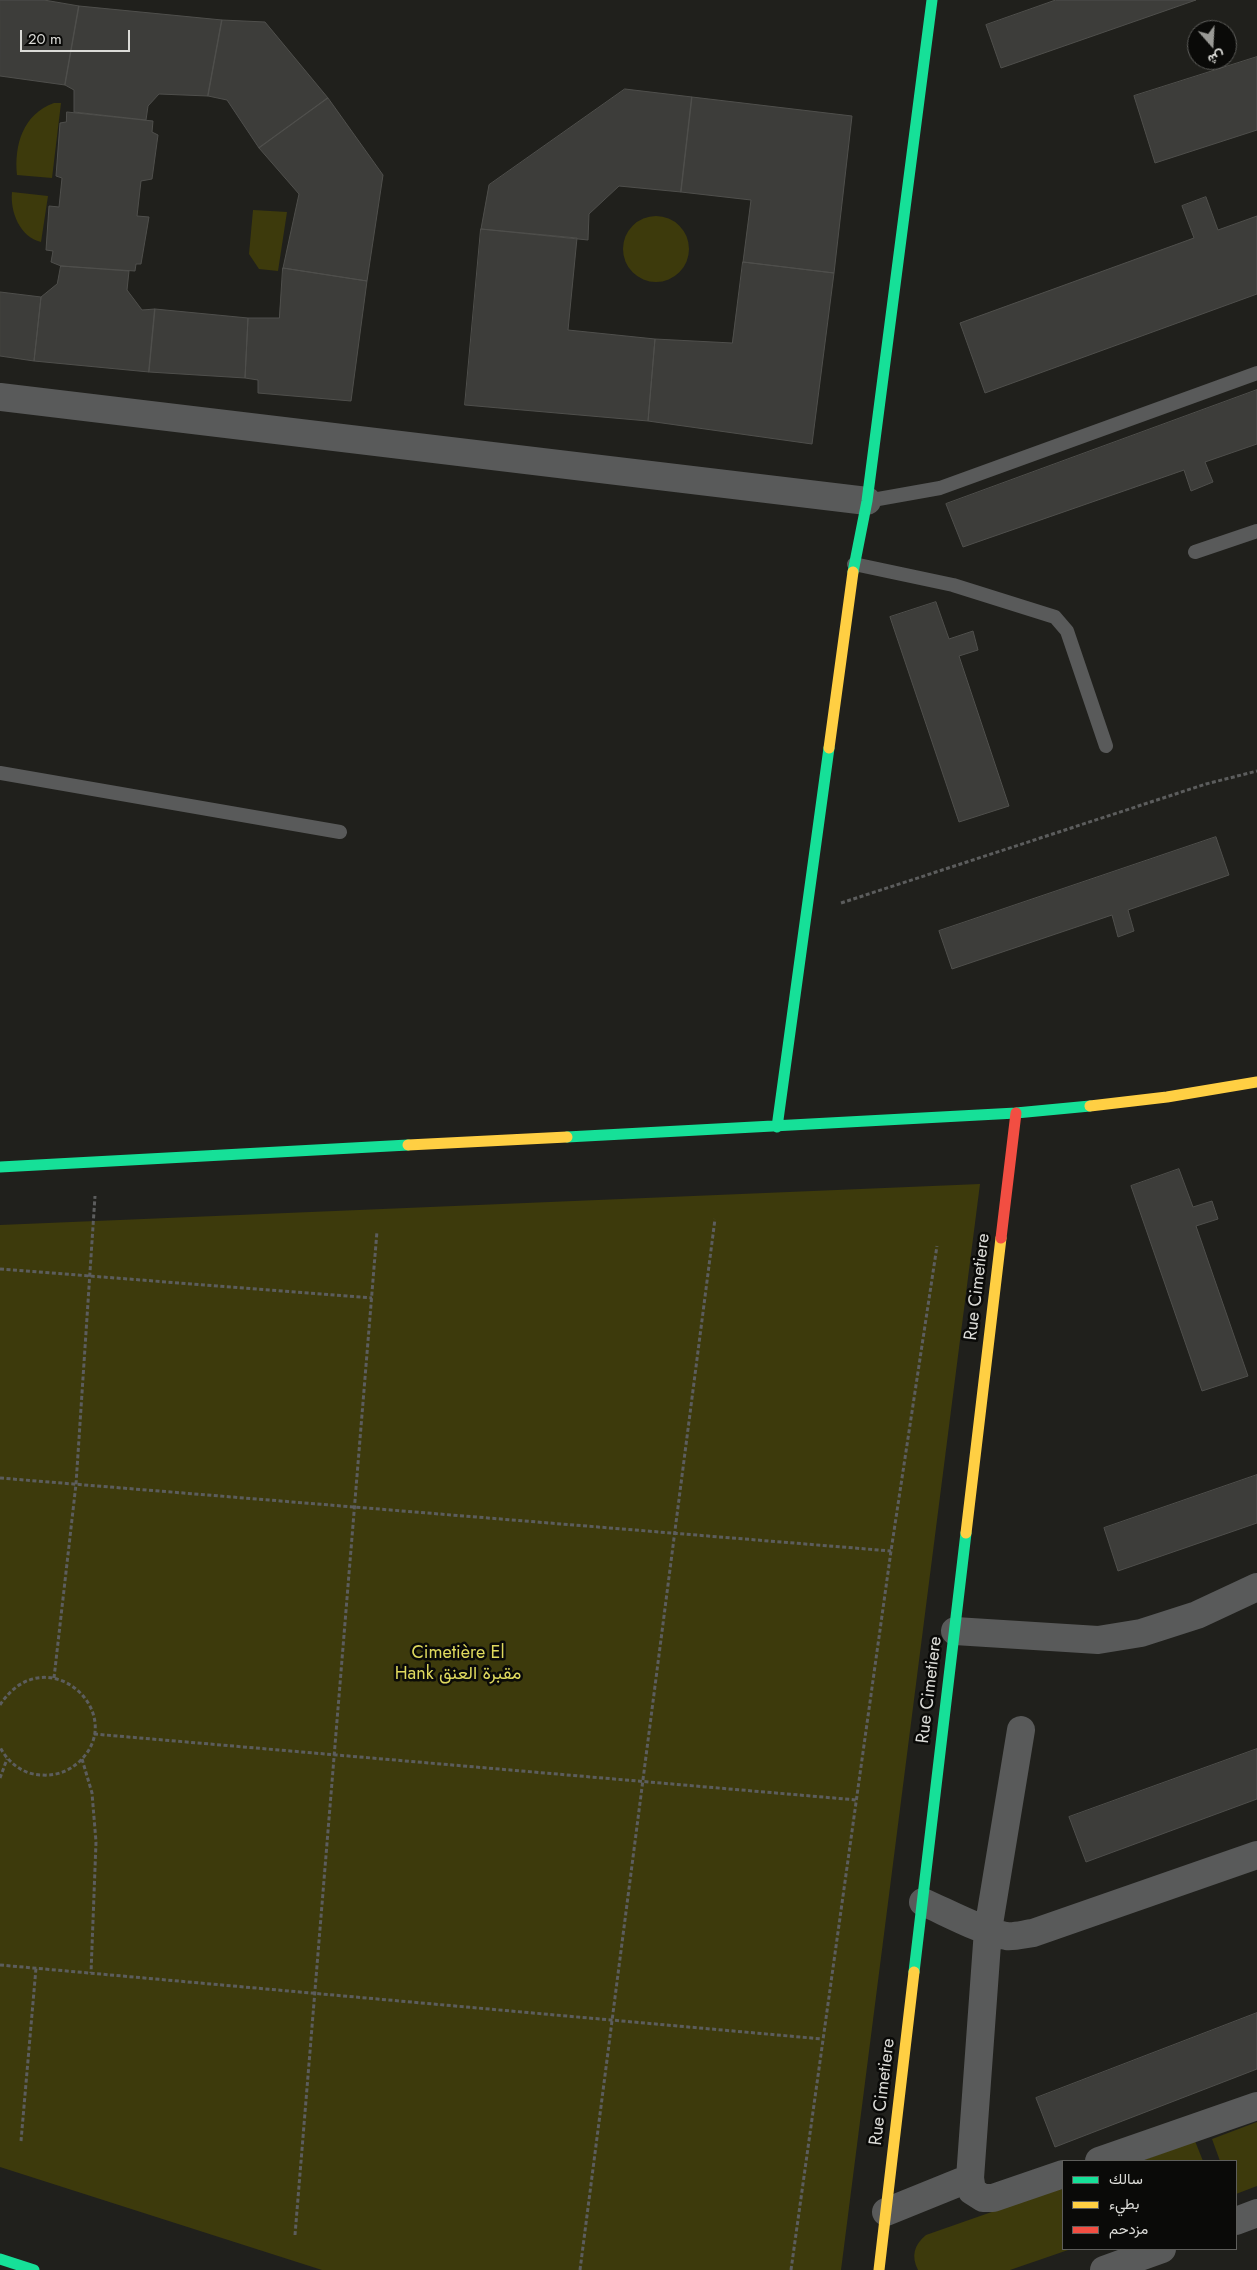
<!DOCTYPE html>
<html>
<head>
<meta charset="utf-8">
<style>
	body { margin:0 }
	#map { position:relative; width:1257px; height:2270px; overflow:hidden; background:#20201c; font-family:Jost,Vazirmatn,sans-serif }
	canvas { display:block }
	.legend { position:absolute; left:1062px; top:2160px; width:175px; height:90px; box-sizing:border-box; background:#0a0a08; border:1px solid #5e5e5b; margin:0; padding:6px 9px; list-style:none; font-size:15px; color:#dcdcd8 }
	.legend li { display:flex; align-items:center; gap:10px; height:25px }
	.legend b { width:25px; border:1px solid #5e5e5b }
	.north { position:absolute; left:1187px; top:20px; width:50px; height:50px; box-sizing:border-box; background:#0a0a08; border:1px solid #5e5e5b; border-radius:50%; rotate:161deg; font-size:14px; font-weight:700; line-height:20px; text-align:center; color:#dcdcd8 }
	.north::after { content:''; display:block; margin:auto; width:18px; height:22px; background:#9a9a96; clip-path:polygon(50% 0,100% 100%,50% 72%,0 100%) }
	.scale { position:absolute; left:20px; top:30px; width:110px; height:22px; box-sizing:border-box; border:2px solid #dcdcd8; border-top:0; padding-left:6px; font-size:15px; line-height:18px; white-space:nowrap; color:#dcdcd8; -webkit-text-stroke:4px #0a0a08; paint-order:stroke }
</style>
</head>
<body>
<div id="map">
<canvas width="1257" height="2270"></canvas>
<ul class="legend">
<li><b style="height:6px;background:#16e098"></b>سالك</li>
<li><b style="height:6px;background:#ffcf43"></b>بطيء</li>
<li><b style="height:6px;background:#f24e42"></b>مزدحم</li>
</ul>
<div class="north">ش</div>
<div class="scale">20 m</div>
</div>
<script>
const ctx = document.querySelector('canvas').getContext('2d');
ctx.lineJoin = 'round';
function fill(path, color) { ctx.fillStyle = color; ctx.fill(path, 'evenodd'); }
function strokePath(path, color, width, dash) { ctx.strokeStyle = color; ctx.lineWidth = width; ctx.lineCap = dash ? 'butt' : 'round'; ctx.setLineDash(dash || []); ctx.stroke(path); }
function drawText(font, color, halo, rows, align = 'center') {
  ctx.font = font + ' Jost,Vazirmatn,sans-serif'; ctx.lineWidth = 5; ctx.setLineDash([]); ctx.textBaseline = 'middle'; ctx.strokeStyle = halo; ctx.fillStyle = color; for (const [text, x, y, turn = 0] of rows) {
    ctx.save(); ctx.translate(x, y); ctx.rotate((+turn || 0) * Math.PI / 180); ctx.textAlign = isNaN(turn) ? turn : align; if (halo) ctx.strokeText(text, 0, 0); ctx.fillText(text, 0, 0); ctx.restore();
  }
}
fill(new Path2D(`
	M54,103H61L52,178L17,175C14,145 23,114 54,103Z
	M12,192L48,196L41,242C20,237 10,212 12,192Z
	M253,210L287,212L278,271L259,269L249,254Z
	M623 249a33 33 0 1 1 66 0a33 33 0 1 1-66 0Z
	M980,1184L841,2270H322L0,2167V1225Z
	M1257,2122V2186L1236,2194V2161H1220L1212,2139Z
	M1195,2141L1203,2161H1141Z
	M1063,2187V2249H1071L1010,2270H918C911,2256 914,2245 926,2235Z`), '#3d3a0c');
const building = new Path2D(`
	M0,0H44L79,6L65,85L0,76Z
	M1056,0H1196L1001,68L986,25Z
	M79,6L222,20L208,96L159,94L148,106L146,120L74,112V90L65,85Z
	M222,20L265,22L328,98L259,148L227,100L208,96Z
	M1257,57V130L1155,163L1134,96Z
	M625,89L692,97L681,192L619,186L589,214L588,240L481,229L489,185Z
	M692,97L852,116L834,273L743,262L751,200L681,192Z
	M328,98L383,175L367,281L283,268L299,194L259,148Z
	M67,112L153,121L152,132L158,135L152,179L141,181L137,216L149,217L141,264H136L135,271L61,266L51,262L53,251L46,250L49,206L59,207L62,178L56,176L60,123L66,122Z
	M1206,197L1218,230L1257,216V294L985,393L960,323L1194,238L1182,206Z
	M481,229L577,238L568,330L655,339L648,421L465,405Z
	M743,262L834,273L812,444L648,421L655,339L732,343Z
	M61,266L129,271L127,290L142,310L155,309L149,372L34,361L41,297L57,284Z
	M283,268L367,281L351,401L258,393V380L245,378L248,318H279Z
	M0,292L41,297L34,361L0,356Z
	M155,309L248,318L245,378L149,372Z
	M1257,390V444L1205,462L1213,482L1191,491L1184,470L963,547L946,504Z
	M936,602L949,639L973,631L978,650L959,656L1009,806L959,822L890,617Z
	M1216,837L1229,875L1128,910L1134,931L1118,937L1112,915L952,969L939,931Z
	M1179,1169L1193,1207L1212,1201L1218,1219L1196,1226L1248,1376L1202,1391L1131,1186Z
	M1257,1475V1523L1118,1571L1104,1528Z
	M1257,1749V1799L1086,1862L1069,1817Z
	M1257,2013V2069L1055,2147L1036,2098Z`);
fill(building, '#3d3d3a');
strokePath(building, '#4f4f4c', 1);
strokePath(new Path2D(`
	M841,903L1206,784L1257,771
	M0,1269L372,1298
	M0,1478L891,1551
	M54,1678L76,1484L95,1196
	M0,1705C45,1636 130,1712 80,1761C69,1771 57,1776 42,1775C24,1775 8,1763 0,1747
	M94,1734L857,1800
	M82,1759L92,1793L96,1842L91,1973
	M0,1778L7,1759
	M0,1965L822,2039
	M21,2141L36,1968
	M295,2235L377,1231
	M580,2270L715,1219
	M791,2270L891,1551L937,1246`), '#5c5d5d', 3, [4, 2.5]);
strokePath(new Path2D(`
	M867,501L940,488L1257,373
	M1195,552L1257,531
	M854,564L953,585L1055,617L1067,631L1106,746
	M0,773L340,832`), '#595a5a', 14);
strokePath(new Path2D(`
	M0,397L867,501
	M955,1631L1098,1640L1141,1633L1197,1615L1257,1587
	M923,1902C944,1911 985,1933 1006,1936C1015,1937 1024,1934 1033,1933L1257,1855
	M1099,2161L1257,2106
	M970,2178L988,1930L1021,1730
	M886,2212L970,2178L972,2191L983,2198H993L1063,2174
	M1236,2221L1257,2213
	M1104,2270L1162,2249`), '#595a5a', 28);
strokePath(new Path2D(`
	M853,572L867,501L932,0
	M777,1127L829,748
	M567,1137L1016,1113L1090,1106
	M0,1167L408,1145
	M914,1972L966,1533
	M0,2259L34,2270`), '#16e098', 11);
strokePath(new Path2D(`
	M829,748L853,572
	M1090,1106L1167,1097L1257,1082
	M408,1145L567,1137
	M966,1533L1001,1238
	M879,2270L914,1972`), '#ffcf43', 11);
strokePath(new Path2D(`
	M1001,1238L1016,1113`), '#f24e42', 11);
drawText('18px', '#dcdcd8', '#0a0a08', [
	["Rue Cimetiere",978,1287,-83],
	["Rue Cimetiere",930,1690,-83],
	["Rue Cimetiere",883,2092,-83]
]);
drawText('18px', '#dfd95e', '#0a0a08', [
	["Cimetière El",458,1654],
	["Hank مقبرة العنق",458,1675]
]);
</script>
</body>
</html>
